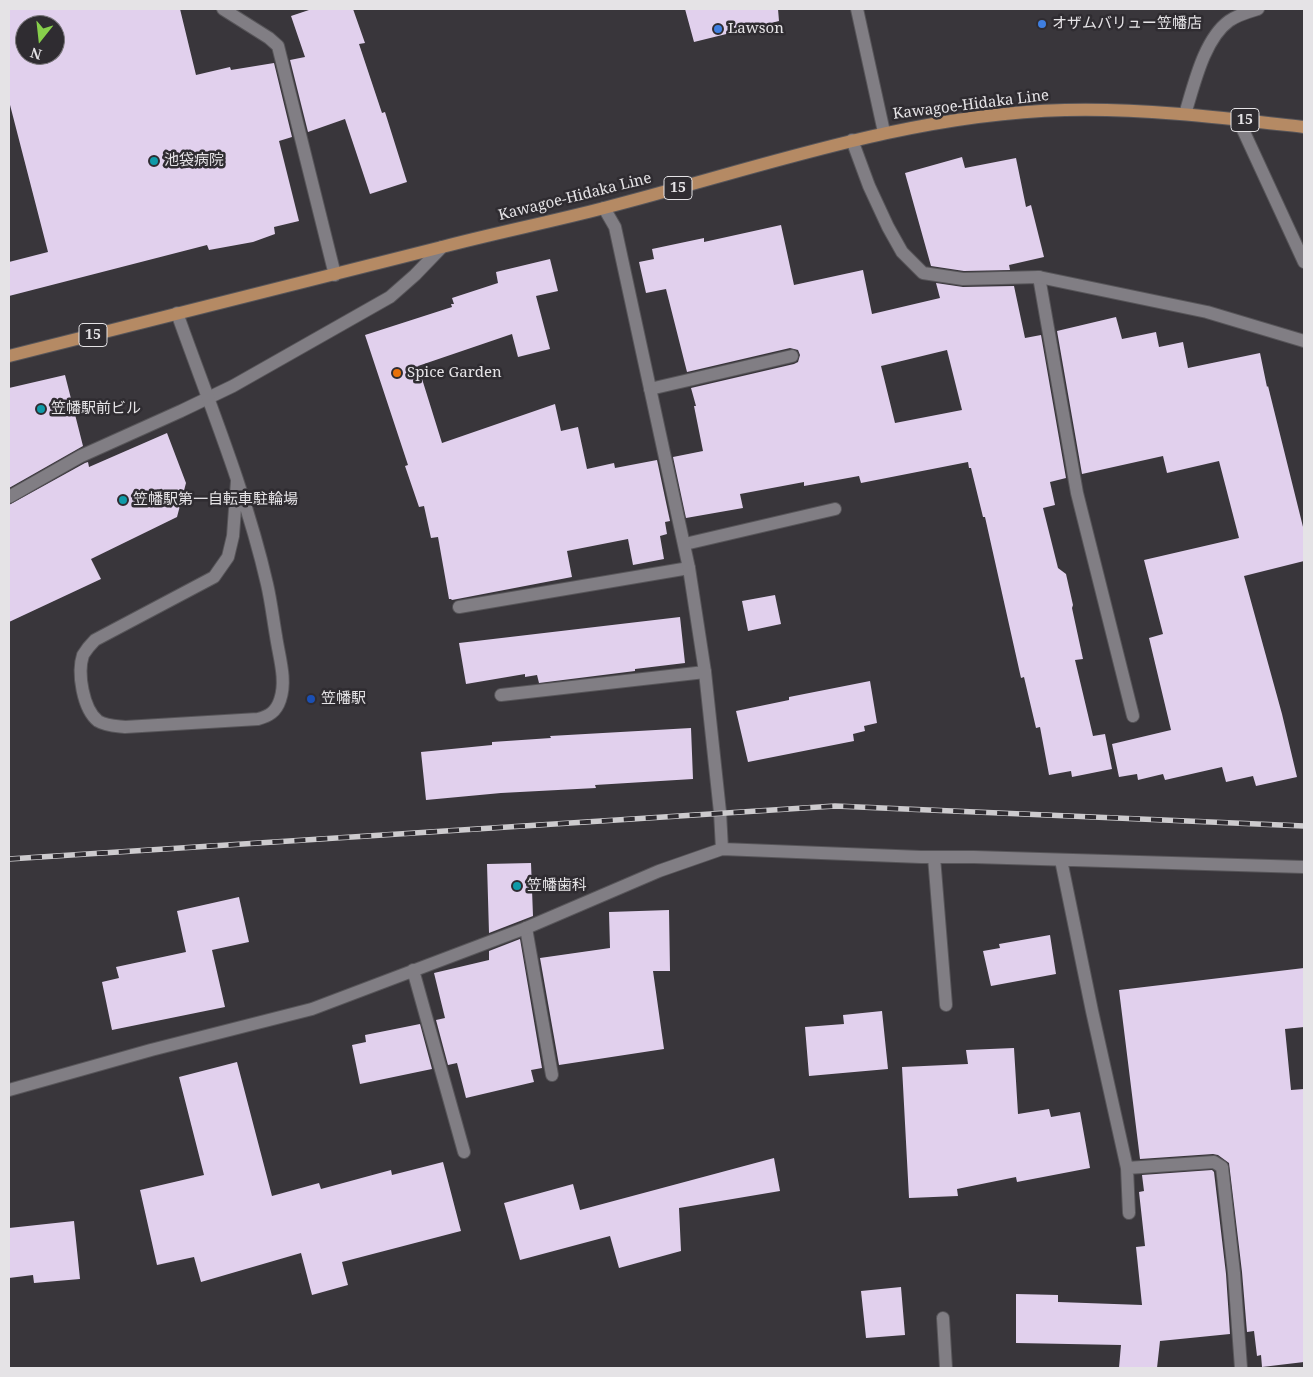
<!DOCTYPE html>
<html>
<head>
<meta charset="utf-8">
<style>
	body { margin:0 }
	#map { position:relative; width:1313px; height:1377px; overflow:hidden; background:#39363b; font-family:"Noto Serif",serif }
	canvas { display:block }
	.frame { position:absolute; inset:0; border:10px solid #e5e3e6; pointer-events:none }
	.north { position:absolute; left:15px; top:15px; width:50px; height:50px; box-sizing:border-box; background:#2f2c31; border:1px solid #787579; border-radius:50%; rotate:196deg; font-size:14px; font-weight:700; line-height:20px; text-align:center; color:#e5e3e6 }
	.north::after { content:''; display:block; margin:auto; width:18px; height:22px; background:#87cf4b; clip-path:polygon(50% 0,100% 100%,50% 72%,0 100%) }
</style>
</head>
<body>
<div id="map">
<canvas width="1313" height="1377"></canvas>
<div class="frame"></div>
<div class="north">N</div>
</div>
<script>
const ctx = document.querySelector('canvas').getContext('2d');
ctx.lineJoin = 'round';
function fill(path, color) { ctx.fillStyle = color; ctx.fill(path, 'evenodd'); }
function strokePath(path, color, width, dash) { ctx.strokeStyle = color; ctx.lineWidth = width; ctx.lineCap = dash ? 'butt' : 'round'; ctx.setLineDash(dash || []); ctx.stroke(path); }
function drawText(font, color, halo, rows, align = 'center') {
  ctx.font = font + ' "Noto Serif","Noto Sans JP",serif'; ctx.lineWidth = 5; ctx.setLineDash([]); ctx.textBaseline = 'middle'; ctx.strokeStyle = halo; ctx.fillStyle = color; for (const [text, x, y, turn = 0] of rows) {
    ctx.save(); ctx.translate(x, y); ctx.rotate((+turn || 0) * Math.PI / 180); ctx.textAlign = isNaN(turn) ? turn : align; if (halo) ctx.strokeText(text, 0, 0); ctx.fillText(text, 0, 0); ctx.restore();
  }
}
fill(new Path2D(`
	M9,9H180L196,75L230,67L231,70L274,63L292,137L279,141L299,221L274,227L275,234L253,242L209,250L207,245L9,296V262L48,252L9,101ZM25,25H55V55H25Z
	M312,9H353L365,43L359,44L382,113L385,112L407,182L370,194L345,119L308,132L290,60L305,57L291,16Z
	M685,9H778L779,21L694,42Z
	M962,157L965,168L1016,158L1026,207L1031,205L1044,257L1009,265L1010,270L964,271L931,266L905,173Z
	M781,225L794,285L863,270L872,314L940,298L936,283L963,287L1014,286L1025,338L1041,335L1066,478L1050,482L1055,505L1043,508L1058,568L1066,574L1073,605L1072,608L1083,659L1075,660L1093,736L1105,734L1112,769L1072,777L1071,771L1049,775L1040,727L1036,728L1024,677L1021,678L985,517H983L971,468H969L968,462L861,483L859,476L804,486V482L740,494L743,508L686,518L673,457L703,451L694,406H696L691,388L794,364L798,362L800,355L798,350L790,348L687,372L666,289L646,293L639,262L654,259L652,249L704,238V242ZM947,350L962,410L895,423L881,366Z
	M550,259L558,291L536,296L550,349L518,357L512,334L418,366L442,443L555,404L561,431L578,427L587,469L614,463L615,468L657,460L670,521L665,522L667,534L660,536L664,559L633,565L628,539L567,551L572,577L452,600L451,599H449L438,537L431,538L424,506L419,507L405,466L408,465L365,335L452,307L451,304H454L452,298L498,283L496,272Z
	M1116,317L1122,339L1156,332L1159,347L1183,342L1188,368L1260,353L1267,387L1268,386L1304,531V561L1244,576L1282,714L1297,777L1256,786L1253,776L1226,782L1222,767L1165,780L1163,774L1138,780L1137,774L1119,777L1112,744L1171,730L1149,638L1163,634L1144,560L1239,538L1219,461L1167,473L1163,456L1082,474L1057,331Z
	M65,375L83,446L9,488V388Z
	M167,433L186,483L177,517L91,559L101,579L9,622V505L85,463L88,462L89,467Z
	M775,595L781,624L748,631L742,601Z
	M680,617L685,663L635,669V671L539,683L537,675L525,677V674L466,684L459,643Z
	M870,681L877,723L864,726L865,731L853,734L854,741L748,762L736,711L789,700V697Z
	M691,728L693,779L595,785L596,788L501,793L426,800L421,752L492,745V742L551,738L550,736Z
	M531,863L533,916L489,933L487,864Z
	M239,897L249,942L212,950L225,1007L112,1030L102,982L119,978L116,967L186,952L177,911Z
	M669,910L670,971H653L664,1049L559,1065L540,958L610,948L609,912Z
	M1050,935L1056,974L991,986L983,951L1000,948L999,944Z
	M520,939L542,1068L531,1070L534,1082L466,1098L457,1063L448,1065L436,1020L445,1018L434,973L489,960V951Z
	M1304,968V1027L1285,1029L1291,1090L1304,1089V1362L1262,1367L1261,1355L1257,1356L1254,1331L1247,1332L1242,1272L1229,1163L1218,1155L1213,1154L1140,1159L1119,990Z
	M882,1011L888,1069L809,1076L805,1027L844,1024L843,1015Z
	M420,1024L432,1069L360,1084L352,1045L366,1042L365,1035Z
	M1014,1048L1018,1114L1049,1109L1051,1117L1080,1112L1090,1168L1017,1182L1016,1177L957,1189L958,1196L909,1198L902,1067L968,1064L966,1050Z
	M237,1062L272,1196L319,1183L321,1189L391,1170L392,1175L443,1162L461,1231L342,1262L348,1285L312,1295L301,1253L201,1282L194,1257L157,1265L140,1190L204,1175L179,1077Z
	M774,1158L780,1191L679,1208L681,1251L619,1268L610,1236L520,1260L504,1203L573,1184L580,1210Z
	M1212,1170L1214,1172L1226,1274L1230,1334L1160,1341L1157,1368H1119L1121,1345L1016,1343V1294L1058,1295V1302L1142,1305L1136,1247L1145,1246L1139,1192L1144,1191L1142,1175Z
	M74,1221L80,1279L34,1283L33,1275L9,1278V1228Z
	M901,1287L905,1335L866,1338L861,1291Z`), '#e1d0ed');
const lane = new Path2D(`
	M1039,277L1077,493L1133,716
	M650,389L792,356
	M685,544L835,509
	M459,607L689,568
	M501,695L705,672
	M934,857L946,1005
	M526,928L552,1075
	M943,1318L946,1368`);
const street = new Path2D(`
	M223,9L269,38L278,46L335,275
	M857,9L884,132
	M1238,119L1304,262
	M852,140L869,186L888,227L902,252L923,273L963,279L1039,277L1207,312L1304,341
	M604,208L615,227L689,568L705,672L720,812L722,849
	M9,497L81,456L181,411L233,386L390,297L415,275L442,247
	M1061,860L1092,1011L1127,1168L1214,1162L1222,1167L1234,1273L1241,1368
	M413,970L464,1152
	M9,1090L151,1050L312,1009L526,928L659,871L722,849L921,857H974L1304,867
	M1127,1168L1129,1213`);
const secondary = new Path2D(`
	M1185,114C1194,85 1204,39 1229,21C1237,15 1248,12 1258,9
	M177,313C209,403 246,492 267,584C271,601 273,619 276,636C279,657 287,680 280,700C276,712 269,716 258,719L125,727C117,726 106,726 98,721C83,709 77,673 83,655C86,650 91,644 95,640L214,577L228,557L233,536L237,481`);
const primary = new Path2D(`
	M9,356C153,320 297,283 442,247C495,233 550,222 604,208C756,169 906,114 1065,110C1145,108 1225,118 1304,127`);
strokePath(lane, '#575559', 14);
strokePath(street, '#575559', 14);
strokePath(secondary, '#575559', 14);
strokePath(primary, '#575559', 14);
strokePath(lane, '#817e84', 12);
strokePath(street, '#817e84', 12);
strokePath(secondary, '#817e84', 12);
strokePath(primary, '#b58a64', 12);
const rail = new Path2D(`
	M9,859L835,806L1304,826`);
strokePath(rail, '#cdcbce', 5.5);
strokePath(rail, '#2f2c31', 4, [11]);
for (const [x, y, r, color] of [
	[1042,24,5,"#3f7fe0"],
	[718,29,5,"#3f7fe0"],
	[154,161,5,"#0f9aa8"],
	[397,373,5,"#e8710a"],
	[41,409,5,"#0f9aa8"],
	[123,500,5,"#0f9aa8"],
	[311,699,5,"#1a4fb4"],
	[517,886,5,"#0f9aa8"]
]) { const dot = new Path2D(); dot.arc(x, y, r, 0, 2 * Math.PI); ctx.fillStyle = color; ctx.fill(dot); strokePath(dot, '#2f2c31', 2); }
for (const [x, y, w] of [
	[1245,120,28],
	[678,188,28],
	[93,335,28]
]) { const box = new Path2D(); box.roundRect(x - w / 2, y - 11.5, w, 23, 4); ctx.fillStyle = '#2f2c31'; ctx.fill(box); strokePath(box, '#e5e3e6', 1); }
drawText('bold 14px', '#e5e3e6', null, [
	["15",1245,120],
	["15",678,188],
	["15",93,335]
]);
drawText('15px', '#e5e3e6', '#2f2c31', [
	["オザムバリュー笠幡店",1052,24],
	["Lawson",728,29],
	["池袋病院",164,161],
	["Spice Garden",407,373],
	["笠幡駅前ビル",51,409],
	["笠幡駅第一自転車駐輪場",133,500],
	["笠幡駅",321,699],
	["笠幡歯科",527,886]
], 'left');
drawText('15px', '#e5e3e6', '#2f2c31', [
	["Kawagoe-Hidaka Line",971,105,-7],
	["Kawagoe-Hidaka Line",575,197,-14]
]);
</script>
</body>
</html>
